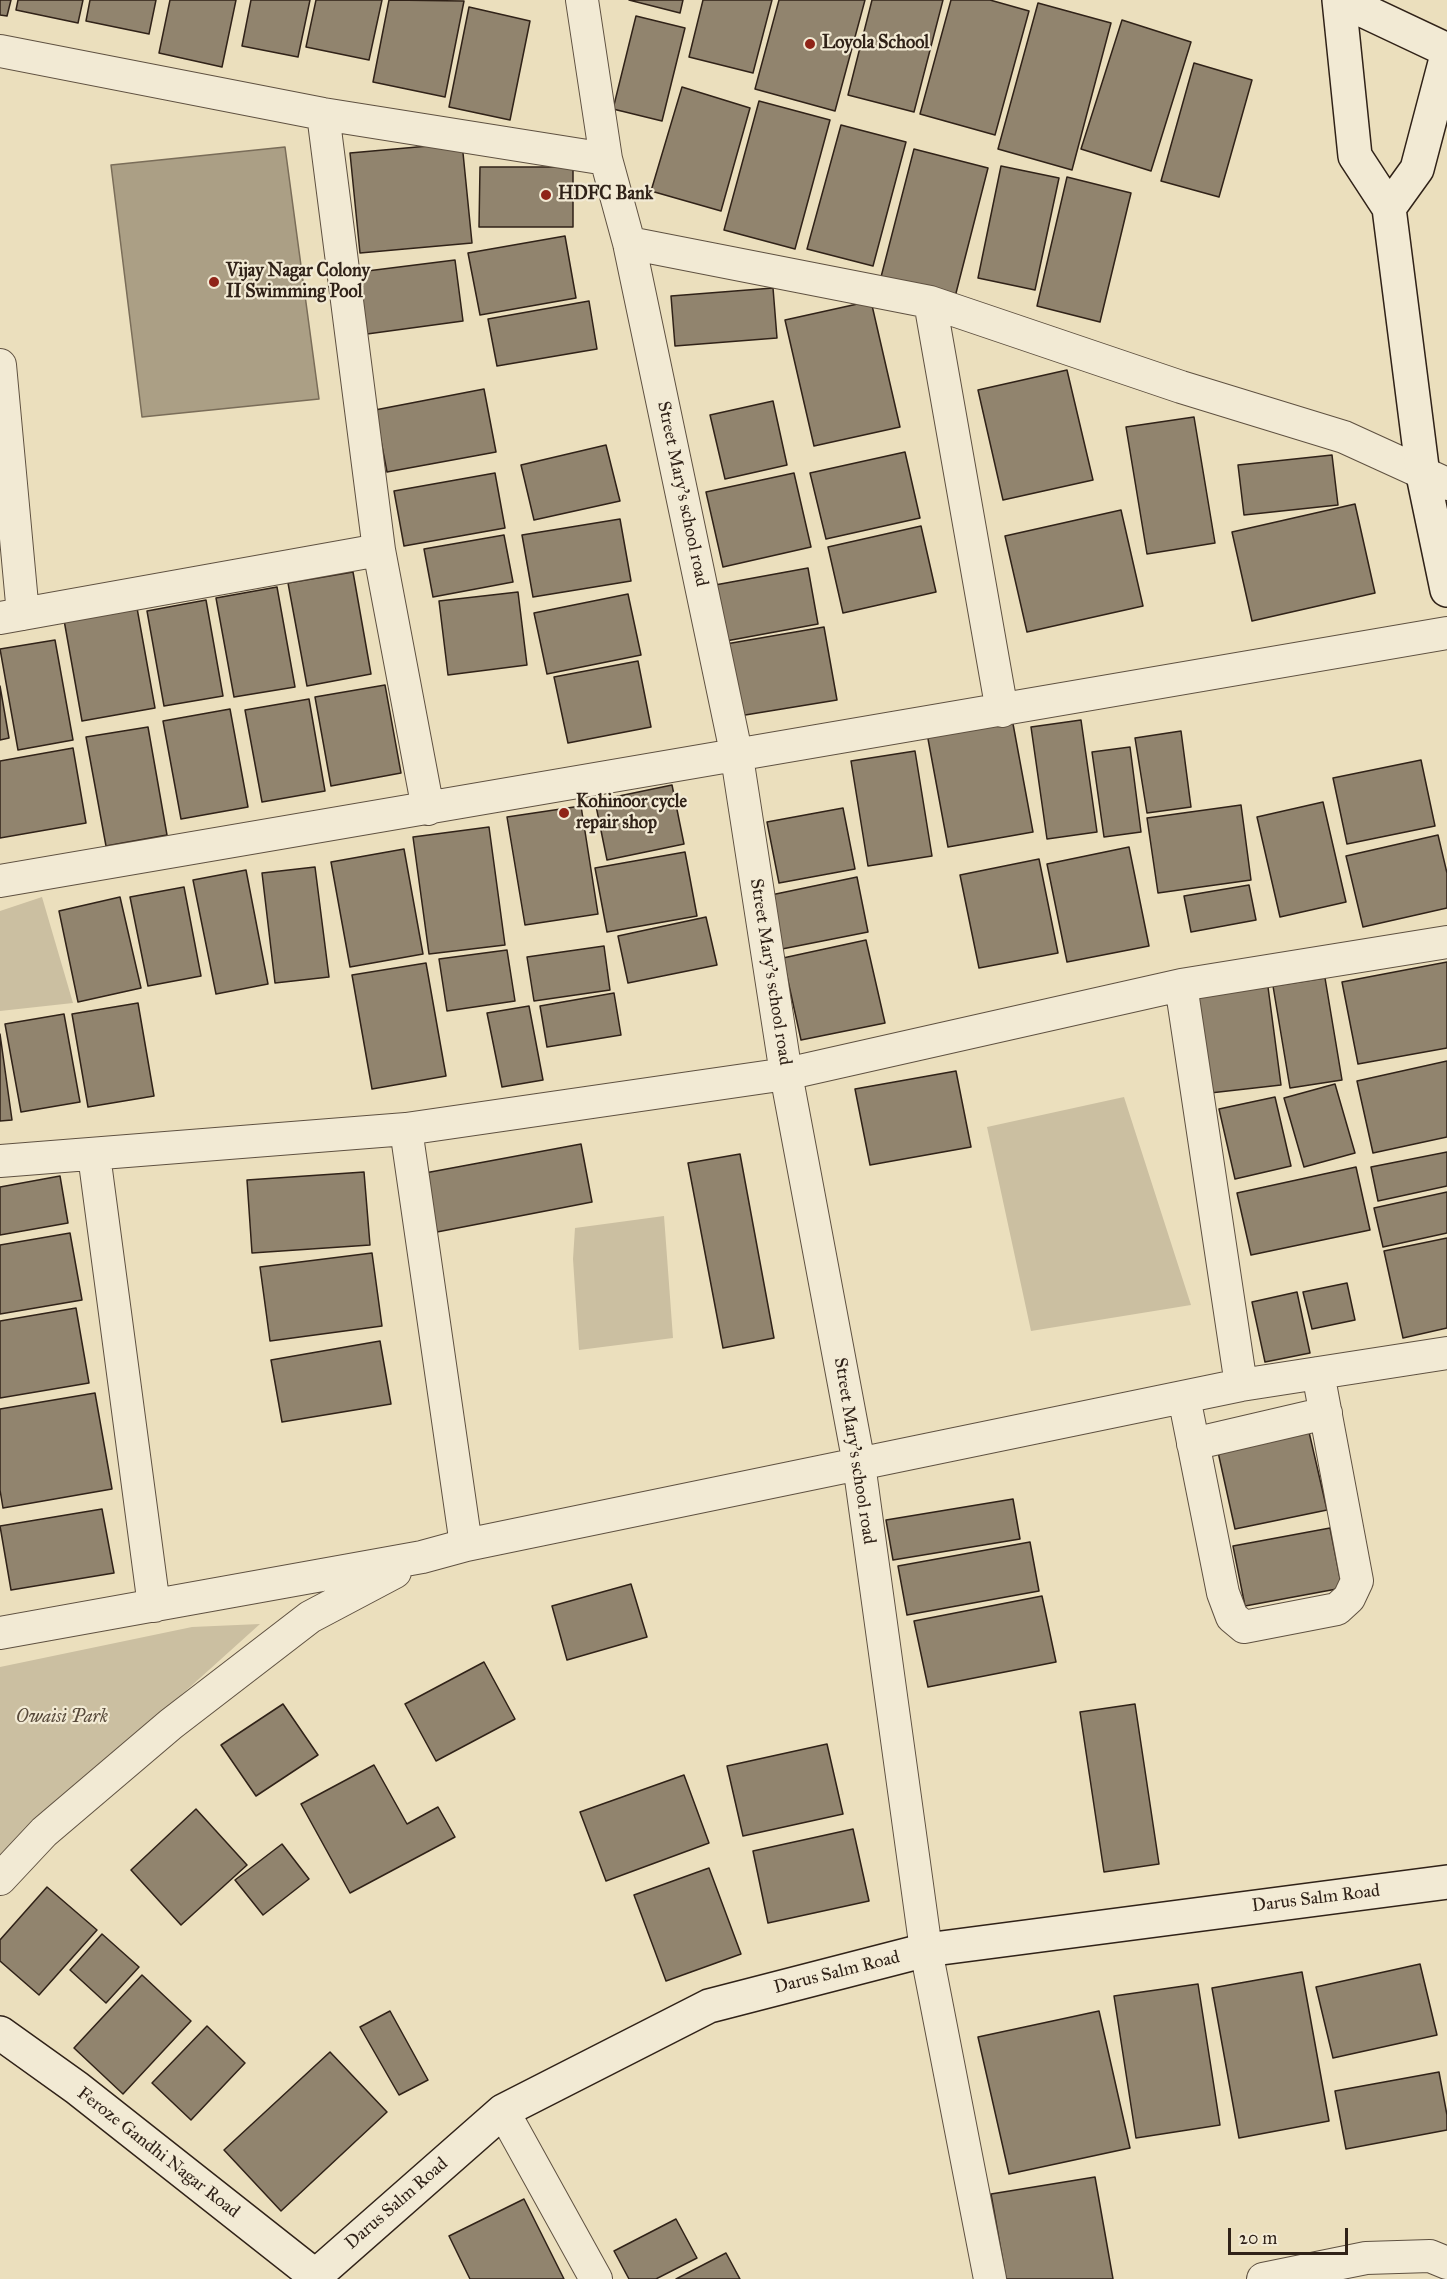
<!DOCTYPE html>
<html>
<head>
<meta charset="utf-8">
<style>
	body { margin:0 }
	#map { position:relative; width:1447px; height:2279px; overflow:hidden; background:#ebdfbd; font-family:"IM FELL Great Primer",serif }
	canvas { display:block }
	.scale { position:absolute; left:1228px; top:2228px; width:120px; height:27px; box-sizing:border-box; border:3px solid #302218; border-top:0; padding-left:8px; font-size:18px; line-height:21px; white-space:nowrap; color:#302218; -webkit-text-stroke:4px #f2ead4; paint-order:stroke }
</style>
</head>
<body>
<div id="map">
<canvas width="1447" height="2279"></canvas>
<div class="scale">20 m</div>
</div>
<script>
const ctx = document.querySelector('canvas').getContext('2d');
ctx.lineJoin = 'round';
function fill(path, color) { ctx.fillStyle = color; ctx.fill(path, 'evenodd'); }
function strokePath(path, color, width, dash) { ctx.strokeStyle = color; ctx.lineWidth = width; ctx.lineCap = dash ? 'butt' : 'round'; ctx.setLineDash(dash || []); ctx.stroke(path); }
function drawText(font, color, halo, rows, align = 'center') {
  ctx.font = font + ' "IM FELL Great Primer",serif'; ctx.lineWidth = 4.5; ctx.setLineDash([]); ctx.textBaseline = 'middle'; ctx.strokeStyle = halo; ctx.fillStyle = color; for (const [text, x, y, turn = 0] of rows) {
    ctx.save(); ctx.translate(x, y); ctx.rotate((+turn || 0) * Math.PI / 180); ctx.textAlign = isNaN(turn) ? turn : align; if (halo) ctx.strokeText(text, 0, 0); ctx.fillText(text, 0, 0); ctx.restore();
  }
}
fill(new Path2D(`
	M42,897L73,1003L0,1011V911Z
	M1124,1097L1191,1305L1031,1331L987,1127Z
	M664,1216L673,1338L579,1350L573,1259L575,1228Z
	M260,1624L0,1858V1667L192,1627Z`), '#cbbfa1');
const water = new Path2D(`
	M285,147L319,399L142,417L111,165Z`);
fill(water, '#ab9f85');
strokePath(water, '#7a6d59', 1.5);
const building = new Path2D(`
	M0,0H11L7,16L0,15Z
	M18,0H83L78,23L16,10Z
	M90,0H156L149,34L86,21Z
	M170,0H236L222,67L159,53Z
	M251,0H310L298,57L242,46Z
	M316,0H382L369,60L306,47Z
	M389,0L464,1L445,97L373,82Z
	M629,0H683L680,13Z
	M703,0H772L753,73L689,57Z
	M779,0H865L835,111L755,89Z
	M872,0H943L914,112L848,95Z
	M951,0H990L1029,11L995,135L920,114Z
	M1038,3L1111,23L1072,170L998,149Z
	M469,7L530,21L510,120L449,107Z
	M636,16L685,28L662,121L613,109Z
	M1122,20L1191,42L1151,171L1081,149Z
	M1194,63L1252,80L1219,197L1161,181Z
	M682,87L750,108L721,211L651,191Z
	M759,101L830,120L795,249L724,230Z
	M841,125L906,142L873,266L807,249Z
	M462,143L472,243L360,253L350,153Z
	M914,149L988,168L955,297L881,277Z
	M1001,166L1059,178L1035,290L978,278Z
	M480,167H573V227H479Z
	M1067,177L1131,193L1100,322L1037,306Z
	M565,236L576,298L480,315L468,253Z
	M455,260L463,321L367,334L359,272Z
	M773,288L777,338L675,346L671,296Z
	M589,301L597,349L497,366L488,319Z
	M871,301L900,427L814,446L785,320Z
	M1067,370L1093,480L1003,500L978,390Z
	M484,389L496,452L387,472L375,410Z
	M773,401L787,465L725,479L710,415Z
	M1194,417L1215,543L1147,554L1126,427Z
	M606,445L620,501L534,520L521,465Z
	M905,452L920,518L826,539L810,473Z
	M1332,455L1338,505L1244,515L1238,465Z
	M495,473L505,528L404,546L394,491Z
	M794,473L811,547L723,567L706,492Z
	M1355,504L1375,593L1252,621L1232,532Z
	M1121,510L1143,606L1027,632L1005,536Z
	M620,519L631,581L533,597L522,535Z
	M921,526L936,592L843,613L828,547Z
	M504,535L513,582L433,597L424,549Z
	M808,568L818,624L726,641L715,585Z
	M353,572L371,674L307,686L288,583Z
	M277,587L295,687L234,697L216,598Z
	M518,592L527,665L448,675L439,601Z
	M628,594L641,655L547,674L534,613Z
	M206,600L223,696L164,706L147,611Z
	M137,608L155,708L82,721L64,620Z
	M824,627L837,700L739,716L726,644Z
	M55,640L73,740L18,750L0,649Z
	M638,661L651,727L568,743L554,677Z
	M385,685L401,773L331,786L315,697Z
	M0,686L9,738L0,740Z
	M309,699L325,791L262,802L245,710Z
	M230,709L248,807L181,819L163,721Z
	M1011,713L1033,832L948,847L926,728Z
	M1081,720L1097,832L1047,839L1031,727Z
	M148,727L167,835L106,846L86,737Z
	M1181,731L1191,807L1147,813L1135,738Z
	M1130,747L1141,832L1104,837L1092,752Z
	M73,748L86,823L0,838V761Z
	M915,751L932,856L868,866L851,761Z
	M1421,760L1435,826L1347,844L1333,778Z
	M672,785L684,844L607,860L595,801Z
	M1323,802L1346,902L1280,917L1257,817Z
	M1241,805L1251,880L1158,893L1147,818Z
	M581,806L598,914L525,925L507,817Z
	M843,808L855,869L779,883L767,822Z
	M489,827L505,945L429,954L413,837Z
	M1438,835L1447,873V908L1363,927L1346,856Z
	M1129,847L1149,946L1067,962L1047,864Z
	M404,849L423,954L350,967L331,862Z
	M685,852L697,916L607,932L595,868Z
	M1039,859L1058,953L979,968L960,875Z
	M315,867L329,977L275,983L262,873Z
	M246,870L268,984L216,994L193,880Z
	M857,877L868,932L782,949L771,895Z
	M1249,885L1256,920L1191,932L1184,896Z
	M184,887L201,976L148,986L130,897Z
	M120,897L141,988L78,1002L59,911Z
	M706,917L717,965L628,983L618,936Z
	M866,940L885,1023L801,1040L783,958Z
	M604,946L610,990L534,1001L527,957Z
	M507,950L515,1001L447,1011L439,959Z
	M1447,962V1048L1358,1064L1342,982Z
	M426,963L446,1076L372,1089L352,975Z
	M1325,978L1342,1080L1290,1088L1273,986Z
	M1268,987L1281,1085L1210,1093L1197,995Z
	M614,993L621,1035L547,1047L540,1006Z
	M138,1003L154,1096L88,1107L72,1014Z
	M529,1006L543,1080L502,1087L487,1013Z
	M64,1014L80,1102L21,1112L5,1024Z
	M0,1034L12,1120L0,1121Z
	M1447,1061V1137L1373,1153L1357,1081Z
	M956,1071L971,1147L870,1165L855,1089Z
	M1335,1084L1355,1153L1304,1167L1284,1098Z
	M1275,1097L1291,1166L1235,1179L1219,1109Z
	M581,1144L592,1202L437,1232L425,1173Z
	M1447,1152V1186L1378,1201L1371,1167Z
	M740,1154L774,1338L723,1348L688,1163Z
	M1356,1167L1370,1230L1251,1255L1237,1193Z
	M364,1172L370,1245L252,1253L247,1180Z
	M60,1176L68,1223L0,1235V1187Z
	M1447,1192V1233L1383,1247L1374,1208Z
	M70,1233L82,1300L0,1314V1245Z
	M1447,1238V1328L1403,1338L1384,1251Z
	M372,1253L382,1326L270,1341L260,1267Z
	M1347,1283L1355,1320L1312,1329L1303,1292Z
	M1297,1292L1310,1353L1265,1362L1252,1302Z
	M76,1308L89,1383L0,1398V1321Z
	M380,1341L391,1404L282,1422L271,1360Z
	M95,1393L112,1489L3,1508L0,1490V1409Z
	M1309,1432L1327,1510L1235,1529L1218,1452Z
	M1013,1499L1020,1539L893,1560L886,1520Z
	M102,1509L114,1573L11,1590L0,1526Z
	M1330,1528L1342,1588L1245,1606L1233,1546Z
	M1030,1542L1039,1591L907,1615L898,1566Z
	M631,1584L647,1637L567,1660L552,1606Z
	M1042,1596L1056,1662L928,1687L914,1621Z
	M484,1662L515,1719L436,1761L405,1704Z
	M283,1704L318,1755L256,1796L221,1745Z
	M1135,1704L1159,1864L1104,1872L1080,1712Z
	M827,1744L843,1814L743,1836L727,1766Z
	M374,1765L407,1824L438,1807L455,1837L350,1893L301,1804Z
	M684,1775L709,1843L606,1881L580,1812Z
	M196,1809L247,1865L181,1925L131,1870Z
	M853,1829L869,1901L768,1923L753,1851Z
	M282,1844L309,1879L263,1915L235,1880Z
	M709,1868L741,1954L666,1981L634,1895Z
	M47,1887L97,1930L39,1995L0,1961V1940Z
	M102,1934L139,1967L106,2003L70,1970Z
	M1420,1964L1437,2035L1333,2058L1316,1987Z
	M1302,1972L1329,2121L1239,2138L1212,1988Z
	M142,1975L191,2021L123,2094L74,2048Z
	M1198,1984L1220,2125L1136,2138L1114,1996Z
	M390,2011L428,2080L399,2095L360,2027Z
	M1099,2011L1130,2148L1009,2174L978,2037Z
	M207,2026L245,2063L191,2120L152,2083Z
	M330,2052L387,2112L281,2211L224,2150Z
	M1439,2072L1447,2115V2130L1346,2149L1335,2091Z
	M1095,2177L1113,2279H1006L991,2194Z
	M524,2199L564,2279H470L449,2236Z
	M676,2219L697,2258L656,2279H629L614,2251Z
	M726,2253L740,2279H676Z`);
fill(building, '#91846e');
strokePath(building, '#302218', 1.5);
const street = new Path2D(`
	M582,0L606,159L629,243L737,757L786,1074L859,1464L926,1950L990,2279
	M0,51L323,114L606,159
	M323,114L379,550L428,809
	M629,243L930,302L1181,387L1344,437L1447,484
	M930,302L1002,711
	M0,365L23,614
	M0,618L379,550
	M0,881L1447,633
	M1181,985L1241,1385
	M406,1129L466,1545
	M94,1155L154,1606
	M0,1161L406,1129L786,1074L1181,985L1447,942
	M1184,1397L1223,1593L1232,1617L1244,1627L1337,1609L1349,1598L1357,1581L1318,1373
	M1193,1444L1326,1413
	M0,1633L422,1557L466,1545L1241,1385L1447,1353
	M0,1879L44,1832L171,1724L310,1617L395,1572
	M503,2111L596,2279
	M1263,2279L1366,2258L1430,2256L1447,2263`);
const secondary = new Path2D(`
	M1339,0L1355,156L1389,208L1423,475L1447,590
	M1341,0L1447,50
	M1389,208L1417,169L1447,55
	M0,2033L77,2088L314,2275
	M312,2279L503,2111L709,2006L926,1950L1447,1882`);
strokePath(street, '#5f5141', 34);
strokePath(secondary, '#302218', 36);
strokePath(street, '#f2ead4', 32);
strokePath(secondary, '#f2ead4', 33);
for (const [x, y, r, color] of [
	[810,44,6,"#8f2418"],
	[546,195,6,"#8f2418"],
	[214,282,6,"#8f2418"],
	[564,813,6,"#8f2418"]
]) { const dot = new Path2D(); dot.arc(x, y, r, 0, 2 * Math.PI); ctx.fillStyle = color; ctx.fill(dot); strokePath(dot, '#f2ead4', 2); }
drawText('bold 18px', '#302218', '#f2ead4', [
	["Loyola School",822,44],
	["HDFC Bank",558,195],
	["Vijay Nagar Colony",226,272],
	["II Swimming Pool",226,293],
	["Kohinoor cycle",576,803],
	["repair shop",576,824]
], 'left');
drawText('18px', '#302218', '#f2ead4', [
	["Street Mary's school road",682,494,78],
	["Street Mary's school road",770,972,81],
	["Street Mary's school road",854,1451,81],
	["Darus Salm Road",1316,1899,-7],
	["Darus Salm Road",837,1973,-14],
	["Feroze Gandhi Nagar Road",158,2153,38],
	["Darus Salm Road",397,2204,-41]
]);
drawText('italic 18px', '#57493a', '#f2ead4', [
	["Owaisi Park",62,1718]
]);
</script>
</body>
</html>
